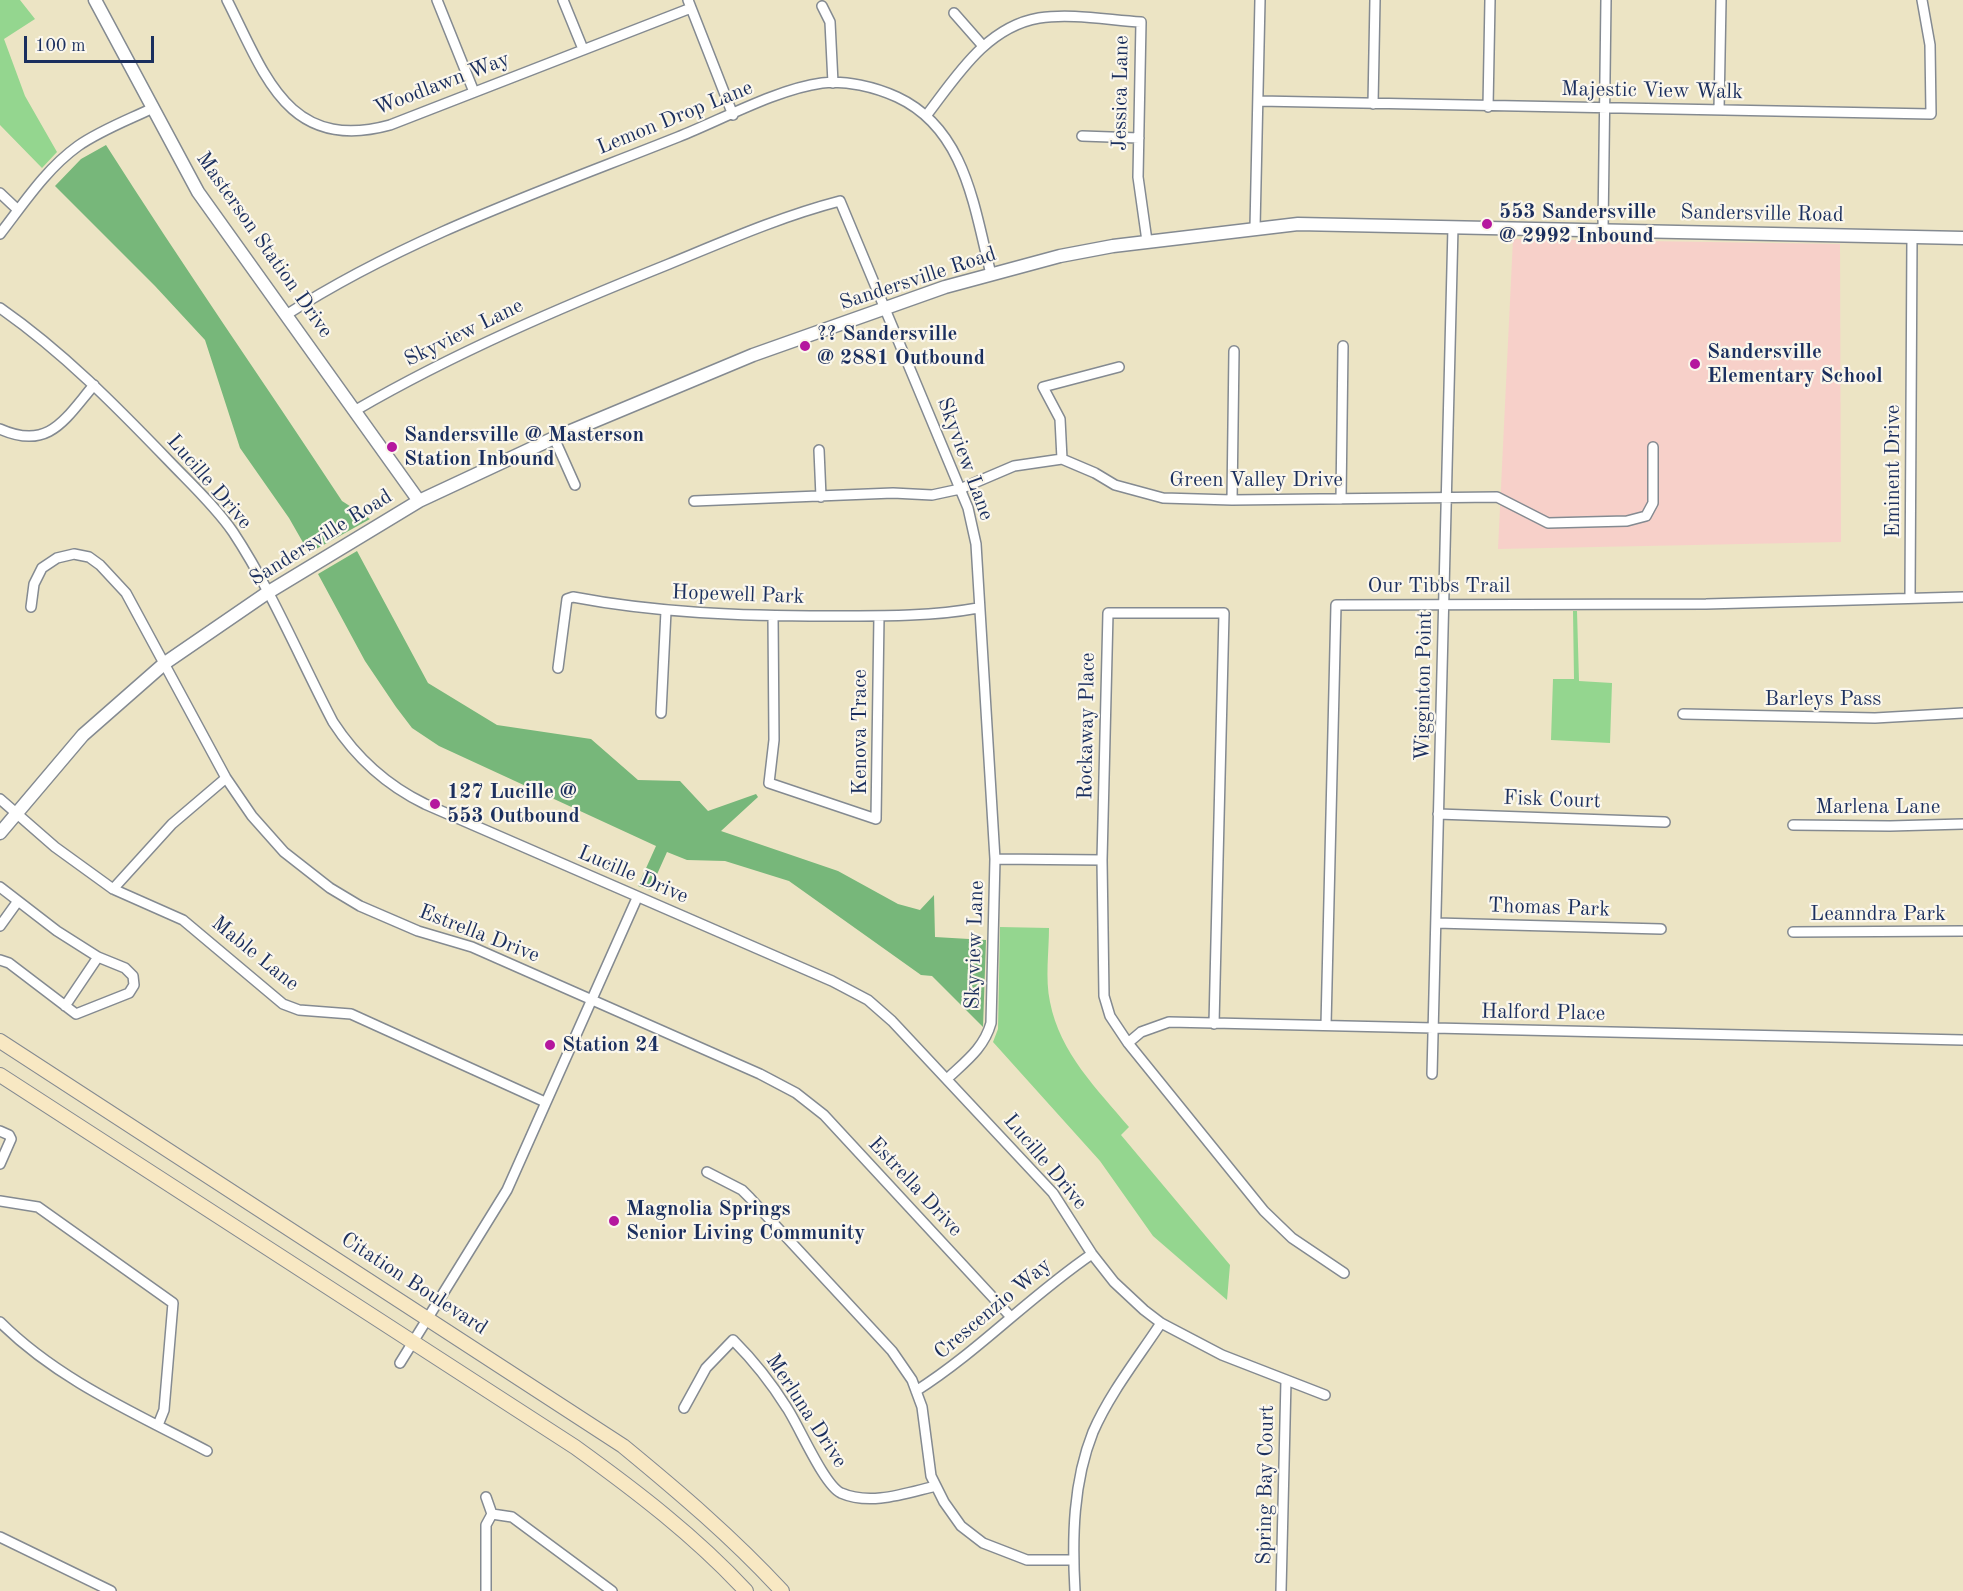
<!DOCTYPE html>
<html>
<head>
<meta charset="utf-8">
<style>
	body { margin:0 }
	#map { position:relative; width:1963px; height:1591px; overflow:hidden; background:#ece4c4; font-family:"Old Standard TT",serif }
	canvas { display:block }
	.scale { position:absolute; left:24px; top:36px; width:130px; height:27px; box-sizing:border-box; border:3px solid #1b2f5e; border-top:0; padding-left:8px; font-size:18px; line-height:21px; white-space:nowrap; color:#1b2f5e; -webkit-text-stroke:4px #fbf7ec; paint-order:stroke }
</style>
</head>
<body>
<div id="map">
<canvas width="1963" height="1591"></canvas>
<div class="scale">100 m</div>
</div>
<script>
const ctx = document.querySelector('canvas').getContext('2d');
ctx.lineJoin = 'round';
function fill(path, color) { ctx.fillStyle = color; ctx.fill(path, 'evenodd'); }
function strokePath(path, color, width, dash) { ctx.strokeStyle = color; ctx.lineWidth = width; ctx.lineCap = dash ? 'butt' : 'round'; ctx.setLineDash(dash || []); ctx.stroke(path); }
function drawText(font, color, halo, rows, align = 'center') {
  ctx.font = font + ' "Old Standard TT",serif'; ctx.lineWidth = 4.5; ctx.setLineDash([]); ctx.textBaseline = 'middle'; ctx.strokeStyle = halo; ctx.fillStyle = color; for (const [text, x, y, turn = 0] of rows) {
    ctx.save(); ctx.translate(x, y); ctx.rotate((+turn || 0) * Math.PI / 180); ctx.textAlign = isNaN(turn) ? turn : align; if (halo) ctx.strokeText(text, 0, 0); ctx.fillText(text, 0, 0); ctx.restore();
  }
}
fill(new Path2D(`
	M1513,239L1840,244L1841,542L1498,549Z`), '#f7d0c9');
fill(new Path2D(`
	M0,0H20L35,19L4,39L25,96L57,152L42,168L0,125Z
	M1573,611H1577L1579,681L1612,683L1610,743L1551,740L1553,679H1574Z
	M1000,927L1049,928C1049,952 1045,978 1050,1002C1060,1053 1097,1089 1129,1127L1121,1135L1230,1265L1227,1300L1153,1236L1100,1161L993,1042L998,1029Z`), '#94d68f');
fill(new Path2D(`
	M106,145C182,265 264,382 342,501L370,519L309,553L289,518L240,448L205,340L155,286L55,186L81,159Z
	M357,551L428,683L497,725L591,739L638,780L680,781L708,811L756,794L758,797L721,831L838,871L898,904L920,910L934,895L935,937L986,940L983,1027L932,976L921,975L789,881L725,861L687,860L667,852L650,890L638,886L656,846L439,746L412,728L396,707L365,661L318,574Z`), '#77b77a');
const minor = new Path2D(`
	M227,0C265,75 288,153 390,125L691,8
	M437,0L474,92
	M563,0L583,49
	M688,0L733,115
	M822,6L830,22L833,83
	M954,13L983,46
	M1259,101L1931,114L1930,45L1922,0
	M1373,104L1375,0
	M1488,107L1490,0
	M1719,110L1721,0
	M926,116C956,77 986,27 1039,18C1071,13 1108,20 1141,22L1138,177L1147,241
	M1082,136L1139,138
	M0,193L18,210
	M1255,228L1260,0
	M1603,229L1606,0
	M0,234C24,203 46,169 78,146C101,130 128,120 153,108
	M0,308C63,352 116,406 169,461C191,484 215,506 233,532C272,591 300,659 333,722C357,759 386,785 425,804L832,981L868,1000L892,1021L1053,1193L1092,1254L1114,1282L1144,1310L1161,1323L1222,1355L1325,1395
	M286,315C407,237 545,190 678,137C721,120 777,89 822,83C846,80 875,87 897,97C966,129 974,208 991,274
	M356,410C456,352 562,307 669,264C725,241 782,216 840,201L968,508L976,544L995,859L991,1023C984,1048 966,1061 948,1078
	M0,429C49,451 65,419 94,385
	M554,438L575,485
	M819,450L821,497
	M1062,459L1060,419L1043,387L1119,367
	M1341,499L1343,346
	M1232,500L1234,351
	M694,501L893,493L932,495L960,489L1014,466L1062,459L1095,473L1115,485L1163,498L1232,500L1497,497L1548,523L1627,521L1646,516L1653,503V447
	M1910,597L1912,237
	M31,607L34,584L42,568L57,558L74,554L89,557L100,565L126,593L226,778L252,816L284,852L330,888L360,906L418,931L472,947L760,1074L796,1093L824,1115L1011,1317
	M773,616L774,740L769,783L876,819L879,616
	M558,668L567,599L573,597C657,613 742,616 828,616C878,616 929,617 978,608
	M661,713L666,611
	M1683,714L1875,718L1963,713
	M0,799L55,847L113,889L183,920L283,1004L299,1010L351,1014L545,1102
	M1438,814L1665,822
	M1793,825L1890,826L1963,824
	M995,859L1102,860
	M0,887L57,931L98,957L125,968L133,976L134,985L129,993L76,1014L9,963L0,960
	M113,889L172,824L226,778
	M1436,923L1661,929
	M0,926L18,901
	M1793,932L1963,931
	M65,1006L98,957
	M1214,1024L1224,613H1108L1102,860L1104,996L1110,1016L1128,1043L1264,1211L1292,1238L1344,1273
	M1326,1025L1336,605L1706,604L1963,597
	M1128,1043L1141,1032L1169,1022L1963,1040
	M1432,1074L1453,227
	M0,1131L9,1135L11,1139L0,1164
	M707,1172L742,1190L750,1198L892,1351L912,1380L922,1407L931,1476L944,1502L961,1526L983,1543L1027,1560H1074
	M0,1201L38,1207L173,1303L164,1410L158,1425
	M0,1322C58,1380 135,1413 207,1451
	M400,1363L507,1190L637,898
	M916,1391C979,1351 1030,1296 1092,1254
	M684,1408L706,1368L733,1340C753,1360 772,1384 787,1408C799,1426 824,1485 841,1493C871,1506 906,1493 936,1486
	M486,1497L492,1514
	M492,1514L512,1517L612,1591
	M0,1537L111,1591
	M486,1591V1525L492,1514
	M1075,1591C1072,1538 1073,1482 1093,1432C1110,1393 1138,1358 1161,1323
	M1281,1591L1286,1380`);
const tertiary = new Path2D(`
	M95,0L198,192L419,501
	M0,833L83,735L165,663L267,593L419,501L554,438L753,355L945,287L1060,256L1113,246L1298,224L1963,238`);
const secondary = new Path2D(`
	M0,1041L623,1446C679,1492 733,1538 782,1591
	M0,1075L575,1447C636,1491 695,1536 746,1591`);
strokePath(minor, '#848a91', 12);
strokePath(tertiary, '#848a91', 15);
strokePath(secondary, '#848a91', 16);
strokePath(minor, '#fff', 9);
strokePath(tertiary, '#fff', 12);
strokePath(secondary, '#f8e8c3', 14);
for (const [x, y, r, color] of [
	[1487,224,6,"#b5179e"],
	[805,346,6,"#b5179e"],
	[1695,364,6,"#b5179e"],
	[392,447,6,"#b5179e"],
	[435,804,6,"#b5179e"],
	[550,1045,6,"#b5179e"],
	[614,1221,6,"#b5179e"]
]) { const dot = new Path2D(); dot.arc(x, y, r, 0, 2 * Math.PI); ctx.fillStyle = color; ctx.fill(dot); strokePath(dot, '#fbf7ec', 2); }
drawText('21px', '#1b2f5e', '#fbf7ec', [
	["Woodlawn Way",442,84,-21],
	["Majestic View Walk",1652,91,1],
	["Jessica Lane",1121,93,-89],
	["Lemon Drop Lane",675,118,-22],
	["Sandersville Road",1762,214,1],
	["Masterson Station Drive",264,245,55],
	["Sandersville Road",918,279,-18],
	["Skyview Lane",464,333,-26],
	["Skyview Lane",965,459,70],
	["Eminent Drive",1893,471,-90],
	["Green Valley Drive",1256,480],
	["Lucille Drive",209,482,49],
	["Sandersville Road",321,538,-32],
	["Our Tibbs Trail",1439,586],
	["Hopewell Park",738,595,2],
	["Wigginton Point",1424,686,-89],
	["Barleys Pass",1823,699],
	["Rockaway Place",1087,726,-89],
	["Kenova Trace",860,732,-90],
	["Fisk Court",1552,800,2],
	["Marlena Lane",1878,807],
	["Lucille Drive",633,875,23],
	["Thomas Park",1549,908,2],
	["Leanndra Park",1878,914],
	["Estrella Drive",479,934,21],
	["Skyview Lane",975,945,-88],
	["Mable Lane",255,954,39],
	["Halford Place",1543,1013,1],
	["Lucille Drive",1045,1162,50],
	["Estrella Drive",915,1187,47],
	["Citation Boulevard",414,1284,33],
	["Crescenzio Way",993,1309,-40],
	["Merluna Drive",806,1411,57],
	["Spring Bay Court",1266,1485,-89]
]);
drawText('bold 21px', '#1b2f5e', '#fbf7ec', [
	["553 Sandersville",1499,212],
	["@ 2992 Inbound",1499,236],
	["?? Sandersville",817,334],
	["@ 2881 Outbound",817,358],
	["Sandersville",1707,352],
	["Elementary School",1707,376],
	["Sandersville @ Masterson",404,435],
	["Station Inbound",404,459],
	["127 Lucille @",447,792],
	["553 Outbound",447,816],
	["Station 24",562,1045],
	["Magnolia Springs",626,1209],
	["Senior Living Community",626,1233]
], 'left');
</script>
</body>
</html>
